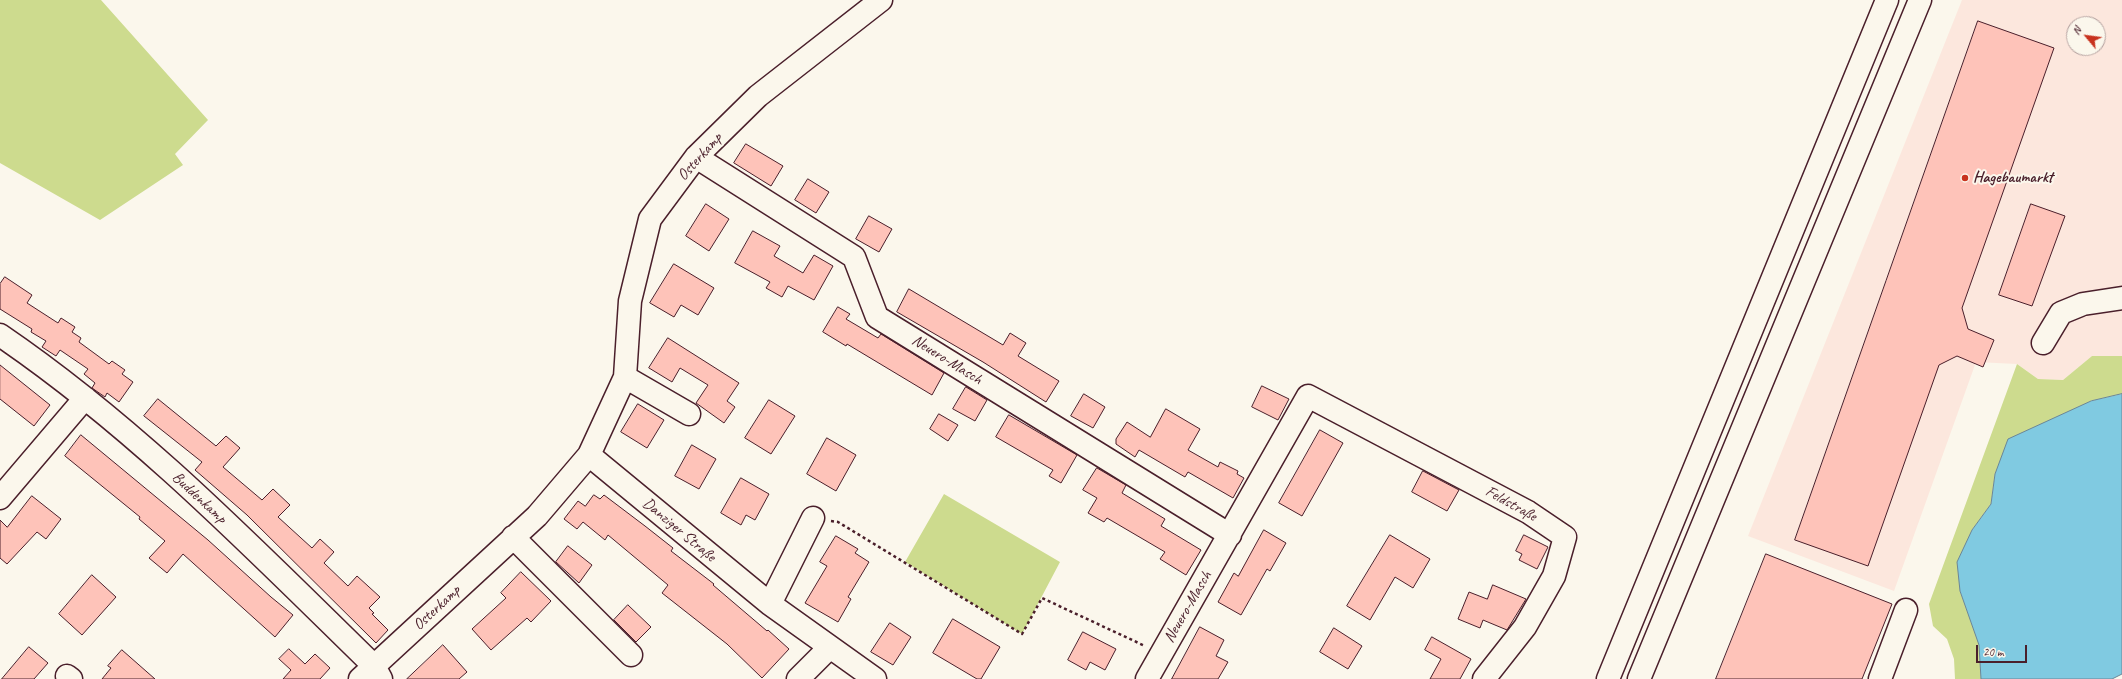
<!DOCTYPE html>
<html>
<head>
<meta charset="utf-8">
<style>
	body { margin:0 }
	#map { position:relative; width:2122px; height:679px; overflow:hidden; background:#fbf7ec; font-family:Caveat,sans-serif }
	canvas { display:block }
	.north { position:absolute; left:2066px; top:16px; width:40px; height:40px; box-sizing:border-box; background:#fbf7ec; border:1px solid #b4a19f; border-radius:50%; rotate:299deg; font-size:11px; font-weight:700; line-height:16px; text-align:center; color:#4a1f2b }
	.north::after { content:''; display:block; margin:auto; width:14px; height:18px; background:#c8321e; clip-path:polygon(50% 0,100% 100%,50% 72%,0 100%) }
	.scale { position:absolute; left:1976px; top:645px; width:51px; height:18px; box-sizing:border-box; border:2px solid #4a1f2b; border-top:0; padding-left:5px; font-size:12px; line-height:14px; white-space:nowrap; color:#4a1f2b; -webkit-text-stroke:3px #fbf7ec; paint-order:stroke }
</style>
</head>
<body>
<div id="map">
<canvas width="2122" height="679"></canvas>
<div class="north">N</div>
<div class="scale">20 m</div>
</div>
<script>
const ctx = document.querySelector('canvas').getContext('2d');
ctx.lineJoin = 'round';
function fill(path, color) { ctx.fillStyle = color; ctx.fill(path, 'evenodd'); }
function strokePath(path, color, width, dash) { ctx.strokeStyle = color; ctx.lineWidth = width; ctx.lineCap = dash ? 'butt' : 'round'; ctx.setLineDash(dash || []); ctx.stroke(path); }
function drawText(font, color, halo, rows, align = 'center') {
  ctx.font = font + ' Caveat,sans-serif'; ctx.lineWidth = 4; ctx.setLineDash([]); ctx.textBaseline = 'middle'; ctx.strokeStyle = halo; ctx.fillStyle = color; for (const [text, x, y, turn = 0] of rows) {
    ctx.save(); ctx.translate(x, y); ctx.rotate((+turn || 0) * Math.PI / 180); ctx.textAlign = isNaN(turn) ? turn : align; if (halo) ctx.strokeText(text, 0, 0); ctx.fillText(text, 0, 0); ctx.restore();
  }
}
fill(new Path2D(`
	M1962,0H2122V356H2092L2063,380L2038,379L2017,364L1976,362L1894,591L1748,536ZM2074,24H2098V48H2074Z`), '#fce7dd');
fill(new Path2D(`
	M0,0H101L208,120L175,154L183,165L100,220L0,163Z
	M2092,356H2122V394L2091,401L1995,474L1991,504L1972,530L1960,591L1980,645L1981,679H1955L1954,659L1947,639L1933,626L1929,604L2017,364L2038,379L2063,380Z
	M944,494L1060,562L1022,634L905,562Z`), '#cddb8e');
const water = new Path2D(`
	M2122,394V674L2112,679H1981L1979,645L1960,591L1957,562L1972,530L1991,504L1995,474L2008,439L2091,401Z`);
fill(water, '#80cae1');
strokePath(water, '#6a8698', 1);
const building = new Path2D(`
	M1978,21L2054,48L1962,308L1968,329L1994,340L1983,367L1957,356L1939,365L1868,566L1795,540Z
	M746,144L783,166L771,186L734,163Z
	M808,179L829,192L816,213L795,200Z
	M706,204L729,219L709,251L686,236Z
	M2031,204L2065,216L2032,306L1999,295Z
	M869,216L892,229L879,252L856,239Z
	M753,231L780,246L774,256L803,273L814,255L833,266L814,300L788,286L782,297L766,288L770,282L735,263Z
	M674,264L714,288L698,315L681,305L674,317L650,303Z
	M5,277L32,295L27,303L58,323L61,318L75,327L72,332L81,338L79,342L109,364L112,361L125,370L122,374L133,382L119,402L107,393L105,397L92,388L95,383L84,374L88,369L60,350L56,356L42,347L46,341L31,332L32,329L0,309V284Z
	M909,289L1003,345L1010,333L1026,343L1018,356L1059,381L1046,402L983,362L897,312Z
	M838,307L850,314L846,319L878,338L881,334L944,373L932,395L847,344L846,346L823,332Z
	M668,338L739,383L727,401L735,407L724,423L696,403L708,385L680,368L672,382L649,368Z
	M0,365L50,405L34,426L0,399Z
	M1262,386L1289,399L1278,420L1252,407Z
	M966,387L987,400L975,421L953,409Z
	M1084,394L1105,407L1093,428L1071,416Z
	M158,399L216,446L226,436L240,448L223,467L262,500L273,489L290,505L278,517L312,548L320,539L334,552L324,563L348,586L357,576L380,597L369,608L374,613L372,614L388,630L376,643L247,515L195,470L202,462L144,416Z
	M769,400L795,416L771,454L745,438Z
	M638,404L664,420L647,448L621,432Z
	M1166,409L1200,429L1188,450L1218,467L1220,462L1238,471L1237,474L1244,478L1233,498L1188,472L1185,477L1139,450L1135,457L1116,444V439L1127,422L1150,437Z
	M939,414L958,425L948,441L930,429Z
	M1009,415L1077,455L1061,483L1049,476L1053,470L996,437Z
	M1320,430L1343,443L1302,516L1279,503Z
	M81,435L208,540L271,597L293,615L275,637L183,554L167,573L149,558L165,541L139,519L140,517L65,456Z
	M827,438L856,455L836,491L807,474Z
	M692,445L716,459L699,489L675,476Z
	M1097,468L1126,485L1122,493L1165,519L1161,526L1201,550L1186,575L1160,559L1165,552L1107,518L1104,522L1088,513L1097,498L1083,490Z
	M1423,471L1459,490L1447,511L1412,492Z
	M741,478L769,494L755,520L746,515L741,525L721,513Z
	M594,495L600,499L604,495L645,526L673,548L671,551L714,584L713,585L767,631L768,630L789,649L762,678L727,644L662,593L668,585L608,535L605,540L583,522L577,529L564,519L578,501L585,506Z
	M32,496L61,519L46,539L37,532L7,564L0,558V520L7,527Z
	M1264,530L1286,543L1270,571L1267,569L1241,615L1218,602L1234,573L1238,576Z
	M1390,535L1430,559L1413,588L1395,577L1370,620L1347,606Z
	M1524,535L1548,547L1537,569L1519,560L1522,554L1516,551Z
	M836,536L858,549L855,553L869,562L848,597L851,599L838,622L805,603L827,566L820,562Z
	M568,546L592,565L579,583L556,562Z
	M1766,554L1892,604L1862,679H1716Z
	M521,572L551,601L531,622L527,618L491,650L472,629L506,598L501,593Z
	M92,575L116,597L82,635L59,614Z
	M1493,585L1526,599L1507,630L1483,620L1480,628L1458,619L1469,592L1487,599Z
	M628,605L651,627L636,642L614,620Z
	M953,619L1000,647L981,679H977L933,653Z
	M890,623L911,637L893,665L871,652Z
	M1200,627L1224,640L1216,656L1228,662L1218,679H1172Z
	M1334,628L1362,646L1348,669L1320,652Z
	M1083,632L1116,649L1105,670L1090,662L1086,670L1068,660Z
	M1432,637L1471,659L1460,679H1430L1441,659L1425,650Z
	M443,645L467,672L459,679H407Z
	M29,647L48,663L34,679H2Z
	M289,649L305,664L315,654L330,668L320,679H283L291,670L279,659Z
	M122,650L155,679H102L111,668L108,666Z`);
fill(building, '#fec3b9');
strokePath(building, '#4a1f2b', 1);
const minor = new Path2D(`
	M696,157L854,257L877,317L1230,535
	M0,335C138,429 255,550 374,666L381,679
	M2043,343L2061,313L2083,304L2122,298
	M625,377L689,414
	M589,455L770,604L875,679
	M0,498L85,398
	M513,537L631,655
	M770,604L813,518
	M67,676L71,679
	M360,679L537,516L589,455L625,377L630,301L650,219L696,157L758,96L881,0
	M798,679L830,647
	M1147,679L1308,396L1528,512L1565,537L1554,576L1525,627L1484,679
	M1880,679L1906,610`);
const highway = new Path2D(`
	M1608,679L1887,0
	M1639,679L1920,0`);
strokePath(minor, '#4a1f2b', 25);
strokePath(highway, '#4a1f2b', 25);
strokePath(new Path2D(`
	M831,521L838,522L1022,634L1042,598L1145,646`), '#4a1f2b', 2.5, [3, 3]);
strokePath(minor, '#fbf7ec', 22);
strokePath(highway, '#fbf7ec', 22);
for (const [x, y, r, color] of [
	[1965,178,4,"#c8321e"]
]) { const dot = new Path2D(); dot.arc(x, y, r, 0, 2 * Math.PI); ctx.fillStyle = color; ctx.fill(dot); strokePath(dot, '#fbf7ec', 1.5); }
drawText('16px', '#4a1f2b', '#fbf7ec', [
	["Osterkamp",700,157,-48],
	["Neuero-Masch",947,360,32],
	["Buddenkamp",199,498,43],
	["Feldstraße",1511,504,29],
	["Danziger Straße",679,530,40],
	["Neuero-Masch",1188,607,-60],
	["Osterkamp",437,608,-43]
]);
drawText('bold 16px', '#4a1f2b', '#fbf7ec', [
	["Hagebaumarkt",1973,178]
], 'left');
</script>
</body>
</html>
